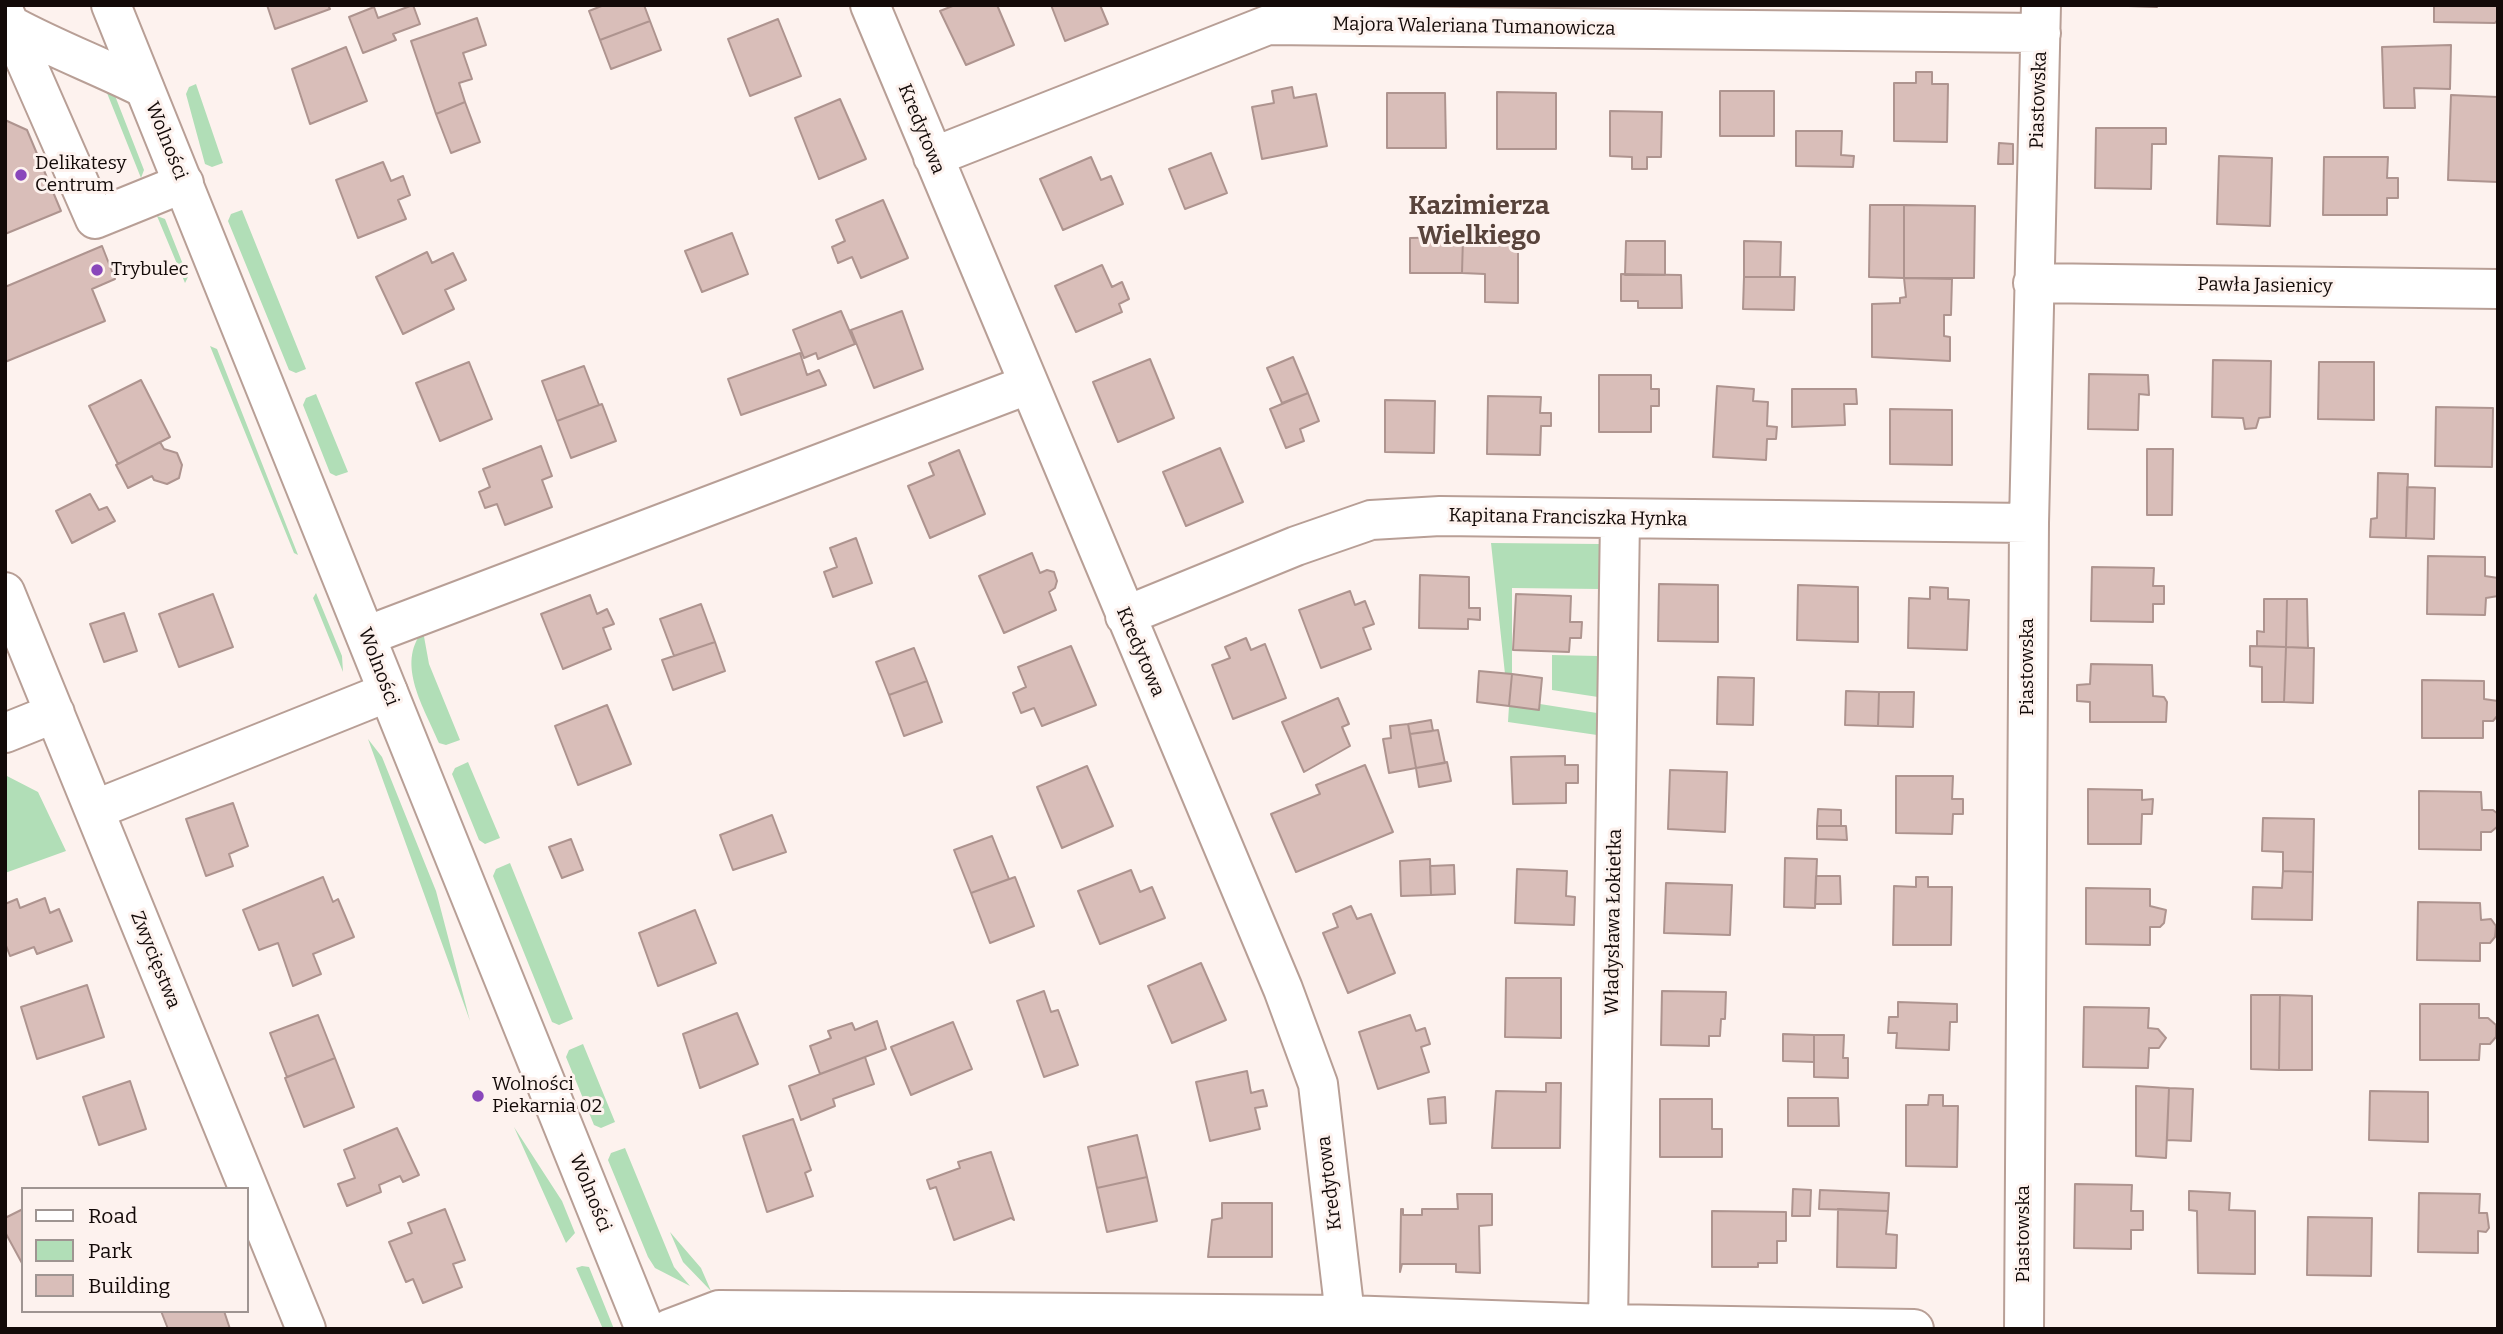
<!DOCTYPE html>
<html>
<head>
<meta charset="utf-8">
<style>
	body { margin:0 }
	#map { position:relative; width:2503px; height:1334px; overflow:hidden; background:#fdf2ee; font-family:Bitter,serif }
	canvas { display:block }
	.frame { position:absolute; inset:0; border:7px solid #130a08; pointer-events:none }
	.legend { position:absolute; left:21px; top:1187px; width:228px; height:126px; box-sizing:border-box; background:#fdf2ee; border:2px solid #9f9592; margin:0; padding:9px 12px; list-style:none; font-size:21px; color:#130a08 }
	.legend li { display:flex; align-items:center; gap:14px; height:35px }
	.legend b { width:35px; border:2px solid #9f9592 }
</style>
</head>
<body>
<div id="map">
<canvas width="2503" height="1334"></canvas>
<div class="frame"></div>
<ul class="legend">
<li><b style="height:9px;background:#fff"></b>Road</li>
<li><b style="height:19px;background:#b1deb7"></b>Park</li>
<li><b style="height:19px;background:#d9beb9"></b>Building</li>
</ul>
</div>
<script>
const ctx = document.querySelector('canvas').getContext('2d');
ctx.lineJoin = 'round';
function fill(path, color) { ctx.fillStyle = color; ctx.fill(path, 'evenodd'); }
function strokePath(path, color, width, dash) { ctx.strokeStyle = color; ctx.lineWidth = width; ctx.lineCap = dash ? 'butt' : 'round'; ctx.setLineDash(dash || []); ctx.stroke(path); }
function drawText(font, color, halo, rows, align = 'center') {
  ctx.font = font + ' Bitter,serif'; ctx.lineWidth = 6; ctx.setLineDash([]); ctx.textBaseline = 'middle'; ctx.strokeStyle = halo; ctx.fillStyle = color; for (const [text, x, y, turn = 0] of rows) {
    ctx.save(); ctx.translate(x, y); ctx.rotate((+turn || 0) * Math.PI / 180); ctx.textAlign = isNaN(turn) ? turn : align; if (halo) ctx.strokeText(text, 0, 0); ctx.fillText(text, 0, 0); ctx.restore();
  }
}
fill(new Path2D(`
	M101,78L112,88L144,170L141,178Z
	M196,84L223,163L212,167L205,164L186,94L189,87Z
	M242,210L306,369L296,373L289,370L228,221L231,214Z
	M157,216L165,219L188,277L185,283Z
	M210,346L217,349L298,555L294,553Z
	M316,394L348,472L336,476L330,473L303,405L306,398Z
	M1491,543L1600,544V589L1512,588V674H1505Z
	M316,593L342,656L343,672L313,598Z
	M423,631L429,664L460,740L446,745L439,743C425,709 395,664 423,631Z
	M1552,655L1598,656V697L1552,690Z
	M1540,704L1597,713V735L1508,722L1509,706L1539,710Z
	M368,739L382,757L436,891L470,1021Z
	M468,762L500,838L485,844L479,840L452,774L455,768Z
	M5,775L38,792L66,851L5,873Z
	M510,863L573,1019L559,1025L552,1022L493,876L496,869Z
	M583,1044L615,1122L601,1128L594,1125L566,1057L569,1050Z
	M514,1127L562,1201L575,1233L566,1243Z
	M625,1148L674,1267L690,1286L655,1268L648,1257L608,1160L611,1153Z
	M670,1232L701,1268L711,1291L683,1262Z
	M582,1266L589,1267L614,1329H603L576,1268Z`), '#b1deb7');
const building = new Path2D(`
	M267,5H328L330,9L275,29Z
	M413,5L420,24L393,34L396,40L363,53L349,17L374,7L378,18Z
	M604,5H644L650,21L600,40L589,11Z
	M955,5H997L1014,45L966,65L940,11Z
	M1051,5H1100L1108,24L1065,41Z
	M2099,5H2157V7Z
	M2434,5H2498V19L2495,23L2434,22Z
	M477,18L486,45L463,53L472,79L459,83L465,102L436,114L411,41Z
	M778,19L801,76L750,96L728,39Z
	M650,21L661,50L611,69L600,40Z
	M2451,45L2450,89L2414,88L2415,108H2384L2382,47Z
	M346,47L367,101L310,124L292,69Z
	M1916,72H1932V84H1948L1947,142L1894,141V83H1916Z
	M1292,87L1294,98L1316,94L1327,146L1262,159L1252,107L1274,103L1272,91Z
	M1720,91H1774V136H1720Z
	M1497,92L1556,93V149H1497Z
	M1387,93H1445L1446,148H1387Z
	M2451,95L2498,97V182L2448,180Z
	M840,99L866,159L819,179L795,118Z
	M465,102L480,142L451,153L436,114Z
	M1610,111L1662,112L1661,157H1647V169H1632V157L1610,156Z
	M5,120L27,130L61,211L5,234Z
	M2096,128H2166V144H2152L2151,189L2095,188Z
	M1796,131H1842L1841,155L1854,156L1853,167L1796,166Z
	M1999,143L2013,144V164H1998Z
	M1211,153L1227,193L1185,209L1169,169Z
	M2219,156L2272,158L2270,226L2217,224Z
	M1091,157L1101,180L1111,176L1123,204L1063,230L1040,179Z
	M2324,157H2388L2387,178H2398V198H2387V215H2323Z
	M383,162L391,181L403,176L410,195L398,200L406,219L358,238L336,180Z
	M883,200L908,258L861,278L852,257L838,263L832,247L845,241L836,220Z
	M1870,205H1904V278L1869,277Z
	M1904,205L1975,206L1974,278H1904Z
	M732,233L748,274L702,292L685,251Z
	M1463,237L1462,273H1410V238Z
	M1463,237H1518V303L1485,302V274L1462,273Z
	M1626,241H1665V275H1625Z
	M1744,241L1781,242L1780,277H1744Z
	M102,246L115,279L92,289L105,321L5,362V287Z
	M427,252L432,263L453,253L466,280L445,290L454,309L403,334L376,277Z
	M1102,265L1112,287L1122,282L1129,299L1119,304L1122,312L1076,332L1055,286Z
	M1621,274L1681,275L1682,308H1638V301H1621Z
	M1744,277H1795L1794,310L1743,309Z
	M1904,278L1952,279L1951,315H1944V336L1950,337V361L1872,357V304L1900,303V298L1906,297Z
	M841,311L855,344L818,359L816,353L804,358L793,330Z
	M902,311L923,369L874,388L851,330Z
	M800,353L807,375L819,370L826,385L741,415L728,379Z
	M1293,357L1308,393L1282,403L1267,368Z
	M1150,359L1174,418L1118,442L1093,382Z
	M2213,360L2271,361L2270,417L2259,418L2256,428L2245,429L2243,418L2212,417Z
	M469,362L492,419L440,441L416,383Z
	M2319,362H2374V420L2318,419Z
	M584,366L599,405L557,421L542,381Z
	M2089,374L2148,375L2149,395L2139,394L2138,430L2088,429Z
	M1599,375H1651V389H1659V406H1651V432H1599Z
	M141,380L170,437L118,464L89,406Z
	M1717,386L1754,389L1753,401L1768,402L1767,426L1777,427L1776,439H1767L1766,460L1713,457Z
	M1792,389H1856L1857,404H1844L1845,425L1792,427Z
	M1308,393L1319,421L1300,429L1304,441L1286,448L1270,409Z
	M1488,396L1541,397L1540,413H1551V426H1541L1540,455L1487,454Z
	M1385,400L1435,401L1434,453L1385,452Z
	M602,404L616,441L571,458L557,421Z
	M2436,407L2493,408L2492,467L2435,466Z
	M1890,409L1952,410V465L1890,464Z
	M160,442L164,449L177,453L182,465L179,478L167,484L154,480L152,476L128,488L116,465Z
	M541,446L552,476L542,480L552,507L505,525L497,504L485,508L479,492L490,487L483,469Z
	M1220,448L1243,502L1186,526L1163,472Z
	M2147,449H2173L2172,515H2147Z
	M959,450L985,514L930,538L908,486L934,475L929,463Z
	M2378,473L2408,474L2406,538L2370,537L2371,519L2377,518Z
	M2407,487L2435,488L2434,539L2406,538Z
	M90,494L99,510L107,507L115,521L72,543L56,511Z
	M856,538L872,583L833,597L824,572L837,567L830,548Z
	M1032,553L1040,573L1047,570L1054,572L1057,581L1055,588L1049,592L1056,610L1004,633L979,576Z
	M2428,556L2485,557V576L2498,578V596L2486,598L2485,615L2427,614Z
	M2092,567L2154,568L2153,586H2164V604H2153V622L2091,621Z
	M1420,575L1469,577V608H1480V620L1468,619V629L1419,628Z
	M1659,584L1718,585V642L1658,641Z
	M1798,585L1858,587V642L1797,640Z
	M1930,587L1948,588V599L1969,600L1967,650L1908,648L1909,598L1930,599Z
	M1350,591L1355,605L1365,601L1374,624L1363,628L1371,649L1321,668L1299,610Z
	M213,594L233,647L179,667L159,614Z
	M1516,594L1571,596L1570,622H1582L1581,638H1570L1569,652L1513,650Z
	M590,595L597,614L607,609L614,624L603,628L611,649L563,669L541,614Z
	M2264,599H2287L2286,647L2257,646V631L2264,632Z
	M2287,599H2307L2308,648L2286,647Z
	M701,604L715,642L674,656L660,619Z
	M124,613L137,651L104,662L90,624Z
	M1246,638L1251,650L1265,644L1286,698L1233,719L1212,665L1230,658L1225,647Z
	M715,642L725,671L673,690L662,660Z
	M1071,646L1096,705L1042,726L1034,708L1021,713L1013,693L1026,687L1018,667Z
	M2250,646L2286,647L2284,702H2262V667L2250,666Z
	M2286,647L2314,648L2313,703L2284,702Z
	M914,648L927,681L889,695L876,662Z
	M2091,664L2152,665L2153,696L2164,697L2167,702L2166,722H2090V702L2077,701V685L2090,684Z
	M1479,671L1512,674L1509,706L1477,702Z
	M1512,674L1542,678L1539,710L1509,706Z
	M1718,677L1754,678L1753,725L1717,724Z
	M2422,680L2484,681V699L2498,701V715L2493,721H2483V738H2422Z
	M927,681L942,722L904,736L889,695Z
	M1846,691L1879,692L1878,726L1845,725Z
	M1879,692H1914L1913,727L1878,726Z
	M1338,698L1349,724L1342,727L1350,746L1304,772L1282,722Z
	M607,705L631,764L578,785L555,726Z
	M1431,720L1433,731L1410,734L1408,724Z
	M1408,724L1416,768L1389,773L1383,739L1391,738L1390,726Z
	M1438,730L1445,763L1416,768L1410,734Z
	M1565,756V765H1578V783H1566V803L1513,804L1511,757Z
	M1447,762L1451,781L1419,787L1416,768Z
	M1365,765L1393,832L1296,872L1271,814L1320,794L1316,785Z
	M1087,766L1113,826L1062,848L1037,787Z
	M1670,770L1727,772L1725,832L1668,829Z
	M1896,776H1953L1952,799H1963V814H1953L1952,834L1896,833Z
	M2088,789L2142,790V800L2153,799L2152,814H2142L2141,844H2088Z
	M2419,791L2481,792L2482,810H2493L2498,814V826L2491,832H2481V850L2419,849Z
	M233,803L248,846L229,854L233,866L206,876L186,819Z
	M1818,809L1841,810V826H1817Z
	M772,815L786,852L733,870L720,835Z
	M2263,818L2314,819L2313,872L2283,871V852L2262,851Z
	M1817,826H1846L1847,840L1817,839Z
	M992,836L1009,879L971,893L954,850Z
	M571,839L583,870L562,878L549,847Z
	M1785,858L1817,859L1815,908L1784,907Z
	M1430,859L1431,895L1401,896L1400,861Z
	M1454,865L1455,894L1431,895L1430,866Z
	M1517,869L1567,871L1566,896L1575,897L1574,925L1515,923Z
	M1131,870L1140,892L1152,887L1165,918L1100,944L1078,891Z
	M2283,871L2313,872L2312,920L2252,919L2253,887L2282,888Z
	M1816,876H1840L1841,904H1815Z
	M323,877L333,902L338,899L354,937L313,954L321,974L293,986L278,943L259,950L243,910Z
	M1015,877L1034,926L990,943L971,893Z
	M1916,877H1928V887H1952L1951,945H1893L1894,886L1916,887Z
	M1666,883L1732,885L1730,935L1664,933Z
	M2086,888L2150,889V906L2166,910L2164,923L2160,927H2150V945L2086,944Z
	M45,898L50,913L59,909L72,941L37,954L34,947L10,956L5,943V904L17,899L20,908Z
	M2418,902L2480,903L2481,920L2491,919L2496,926L2495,937L2490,943H2480V961L2417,960Z
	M1351,906L1357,919L1371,914L1395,973L1348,993L1323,933L1338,927L1333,914Z
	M695,910L716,963L658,986L639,933Z
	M1201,963L1226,1020L1172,1043L1148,986Z
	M1506,978H1561V1038L1505,1037Z
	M87,985L104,1037L37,1059L21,1007Z
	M1044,991L1051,1012L1058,1010L1078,1065L1044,1077L1017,1001Z
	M1662,991L1726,992L1725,1019H1721L1720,1036H1709V1046L1661,1045Z
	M2251,995H2280L2279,1070L2251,1069Z
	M2280,995L2312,996V1070H2279Z
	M1898,1002L1957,1004V1022H1950L1949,1050L1896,1048L1897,1033H1888L1889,1017H1898Z
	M2420,1004H2479V1018H2488L2496,1025V1037L2490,1044H2480L2479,1060H2420Z
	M2084,1007L2149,1008L2148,1028L2158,1029L2166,1038L2159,1048H2149L2148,1068L2083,1067Z
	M737,1013L758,1064L700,1088L683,1034Z
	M318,1015L335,1058L287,1077L270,1033Z
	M1410,1015L1416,1031L1425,1028L1430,1044L1421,1047L1429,1072L1378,1089L1359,1032Z
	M877,1021L886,1049L820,1074L810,1046L831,1038L828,1031L852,1023L855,1030Z
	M953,1022L972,1069L911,1095L891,1047Z
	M1783,1034L1814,1035V1062L1783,1061Z
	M1814,1035H1844L1843,1058H1848V1078L1814,1077Z
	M865,1057L874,1084L833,1099L835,1106L801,1120L789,1086Z
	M335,1058L354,1107L304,1127L285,1078Z
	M1247,1071L1251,1093L1263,1090L1267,1106L1255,1108L1260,1129L1210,1141L1196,1082Z
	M130,1081L146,1129L99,1145L83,1097Z
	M1546,1083H1561L1560,1148H1492L1496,1091L1546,1092Z
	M2136,1086L2169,1088L2166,1158L2136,1156Z
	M2169,1088L2193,1089L2191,1141L2167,1140Z
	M2370,1091L2428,1092V1142L2369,1140Z
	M1929,1095H1943V1106H1958L1957,1167L1906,1166V1105H1928Z
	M1445,1097L1446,1123L1430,1124L1428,1099Z
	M1788,1098H1838L1839,1126H1788Z
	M1660,1099H1712V1129H1722V1157H1660Z
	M793,1119L811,1170L805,1173L813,1196L767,1212L743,1136Z
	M397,1128L419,1175L403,1182L400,1176L379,1185L381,1192L347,1206L338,1184L355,1178L344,1150Z
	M1137,1135L1147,1177L1097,1188L1088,1147Z
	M991,1152L1014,1220L1011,1218L954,1240L936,1187L930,1189L927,1180L960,1168L958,1162Z
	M1147,1177L1157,1221L1107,1232L1097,1188Z
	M2075,1184L2132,1185L2131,1211H2143V1230H2131V1249L2074,1248Z
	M1793,1189L1811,1190L1810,1216H1792Z
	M1820,1190L1889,1193L1888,1211L1819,1209Z
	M2189,1191L2230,1193L2229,1210L2255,1211V1274L2198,1273L2197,1211L2189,1210Z
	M2419,1193L2480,1194L2479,1213H2487L2489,1228L2486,1232L2478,1231V1253L2418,1252Z
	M1457,1194H1492V1225L1479,1226L1480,1273L1456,1272V1264H1402L1400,1272L1401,1209H1403V1215H1422V1209H1458Z
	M1222,1203H1272V1257H1208L1212,1220L1222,1218Z
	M23,1209V1265L5,1232V1218Z
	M445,1209L465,1260L453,1264L462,1287L423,1303L413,1279L406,1282L389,1242L412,1233L408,1223Z
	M1838,1209L1888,1211L1886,1234L1897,1235L1896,1268L1837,1267Z
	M1712,1211L1786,1212V1241H1777V1263H1758V1267H1712Z
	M2308,1217L2372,1218L2371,1276L2307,1275Z
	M161,1311H224L230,1329H168Z`);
fill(building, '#d9beb9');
strokePath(building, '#ae948f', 2);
const minor = new Path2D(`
	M870,5L1283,989L1318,1084L1345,1315
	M5,14L95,219L184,183
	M14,27C57,50 100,66 144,88
	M933,157L1268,25L2041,33
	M2033,283L2498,289
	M5,592L306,1329
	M1125,616L1296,546L1371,520L1440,516L2029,523
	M366,636L1027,385
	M5,733L55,713
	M94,810L388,692
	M1608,1324L1620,519
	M669,1329L719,1310L1345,1315L1608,1324L1914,1329
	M2024,1329L2029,523L2041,5`);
const major = new Path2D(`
	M111,5L645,1329`);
strokePath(minor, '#b89f96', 42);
strokePath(major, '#b89f96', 42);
strokePath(minor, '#fff', 38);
strokePath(major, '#fff', 38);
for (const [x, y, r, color] of [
	[21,175,7,"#8947bb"],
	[97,270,7,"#8947bb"],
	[478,1096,7,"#8947bb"]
]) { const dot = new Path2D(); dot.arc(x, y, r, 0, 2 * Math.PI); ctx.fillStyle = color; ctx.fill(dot); strokePath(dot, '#fdf2ee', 2.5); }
drawText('19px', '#130a08', '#fdf2ee', [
	["Majora Waleriana Tumanowicza",1474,27,1],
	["Piastowska",2039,100,-88],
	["Kredytowa",921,129,68],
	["Wolności",166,141,68],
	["Pawła Jasienicy",2265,286,1],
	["Kapitana Franciszka Hynka",1568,518,1],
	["Kredytowa",1140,652,67],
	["Wolności",378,667,69],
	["Piastowska",2028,667,-90],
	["Władysława Łokietka",1614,922,-89],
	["Zwycięstwa",155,960,68],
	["Kredytowa",1330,1183,-97],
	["Wolności",590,1193,68],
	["Piastowska",2024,1234,-90]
]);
drawText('19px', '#130a08', '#fdf2ee', [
	["Delikatesy",35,164],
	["Centrum",35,186],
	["Trybulec",111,270],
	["Wolności",492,1085],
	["Piekarnia 02",492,1107]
], 'left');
drawText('bold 26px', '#58433b', '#fdf2ee', [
	["Kazimierza",1479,207],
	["Wielkiego",1479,237]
]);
</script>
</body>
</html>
